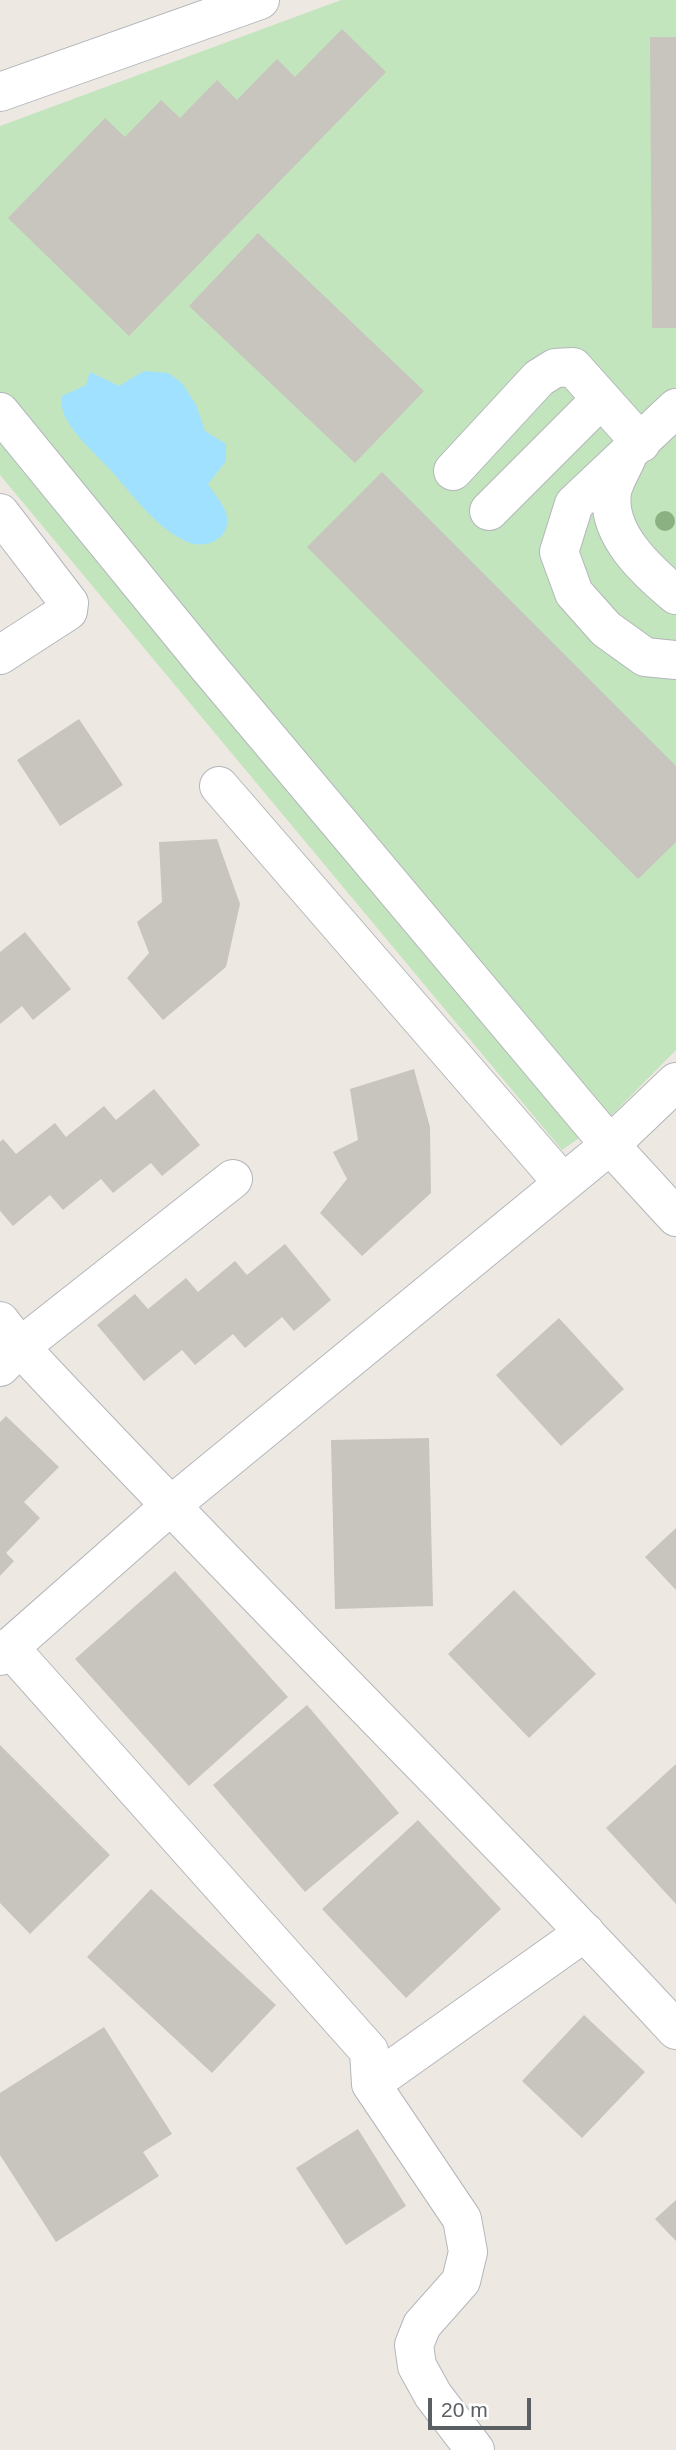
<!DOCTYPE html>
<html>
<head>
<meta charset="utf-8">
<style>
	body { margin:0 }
	#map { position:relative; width:676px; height:2450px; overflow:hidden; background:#ede9e2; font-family:Helvetica,sans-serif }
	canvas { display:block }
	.scale { position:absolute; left:428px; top:2398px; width:103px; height:32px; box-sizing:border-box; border:4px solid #5a5f63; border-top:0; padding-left:9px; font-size:21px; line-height:24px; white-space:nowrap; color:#5a5f63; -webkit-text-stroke:5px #fff; paint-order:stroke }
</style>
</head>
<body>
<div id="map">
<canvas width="676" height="2450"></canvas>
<div class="scale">20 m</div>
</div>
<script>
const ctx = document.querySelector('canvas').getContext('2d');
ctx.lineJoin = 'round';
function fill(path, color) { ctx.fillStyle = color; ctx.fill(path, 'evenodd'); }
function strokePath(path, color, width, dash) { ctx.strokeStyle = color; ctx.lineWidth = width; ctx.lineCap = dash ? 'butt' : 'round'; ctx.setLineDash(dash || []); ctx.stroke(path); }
fill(new Path2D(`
	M341,0H676V1050L611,1116L562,1150L0,475V126Z`), '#c3e5be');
fill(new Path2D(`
	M144,371L168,373L182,383L196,405L205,431L226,444V461L208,484C214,494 226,507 227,517C230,541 203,550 185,541C155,526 136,499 114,474C98,456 77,439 65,417C62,410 61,403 62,396L86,385L90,372L119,386Z`), '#a0e1ff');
fill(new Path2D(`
	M342,29L386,72L129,336L8,218L105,118L125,137L161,100L180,118L217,80L237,100L277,59L295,77Z
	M650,37H676V328H652Z
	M258,233L424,391L355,463L189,306Z
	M382,472L676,766V842L638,879L307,547Z
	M79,719L123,785L60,826L17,760Z
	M217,839L240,904L226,967L163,1020L127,978L149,953L137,922L162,902L159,842Z
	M25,932L71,989L33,1020L22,1006L0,1024V952Z
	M414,1069L430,1127L431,1193L362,1256L320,1213L347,1179L333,1152L358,1140L350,1089Z
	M154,1089L200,1145L162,1176L151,1163L113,1193L101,1179L63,1210L50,1195L13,1226L0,1211V1142L3,1139L16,1154L55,1123L66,1137L104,1106L116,1120Z
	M285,1244L331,1300L294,1331L282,1317L245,1348L233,1334L195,1365L182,1350L144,1381L97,1325L135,1294L148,1309L186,1278L198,1292L235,1261L247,1275Z
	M559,1318L624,1389L561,1446L496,1375Z
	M6,1416L59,1467L24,1502L40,1518L6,1553L14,1561L0,1576V1422Z
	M429,1438L433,1606L335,1609L331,1440Z
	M676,1528V1590L645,1557Z
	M175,1571L288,1697L189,1786L75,1659Z
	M514,1590L596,1674L529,1738L448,1654Z
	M307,1705L399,1813L305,1892L213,1785Z
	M0,1745L110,1855L30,1934L0,1903Z
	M676,1764V1904L606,1828Z
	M418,1820L501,1909L406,1998L322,1909Z
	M151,1889L276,2005L212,2073L87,1957Z
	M584,2015L645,2072L582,2138L522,2081Z
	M104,2027L172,2134L143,2152L159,2176L56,2242L0,2155V2093Z
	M358,2129L406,2206L346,2245L296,2168Z
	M676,2200V2241L655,2219Z`), '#c8c4be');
const minor = new Path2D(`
	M0,92L260,0
	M676,408L574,504L559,552L574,593L606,629L645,657L676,660
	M0,412L205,663L610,1145L676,1217
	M627,457C623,467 614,481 612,492C606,534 647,571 676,595
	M453,471L539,378L555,368L573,367L641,443
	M489,511L601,399
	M0,513L69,603L68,611L0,655
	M219,786L563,1183
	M0,1321L20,1347C235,1578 461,1798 676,2030
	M0,1367L20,1347L233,1179
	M9,1647L369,2051L371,2084L585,1932
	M0,1656L169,1507L610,1145L676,1082
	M371,2084L462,2219L468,2252L461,2281L422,2325L414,2345L417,2366L433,2395L475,2450`);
strokePath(minor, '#b3b6ba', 40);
strokePath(minor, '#fff', 38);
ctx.fillStyle = '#8bb082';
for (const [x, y] of [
	[665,521]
]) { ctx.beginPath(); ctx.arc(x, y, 10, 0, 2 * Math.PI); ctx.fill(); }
</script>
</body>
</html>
